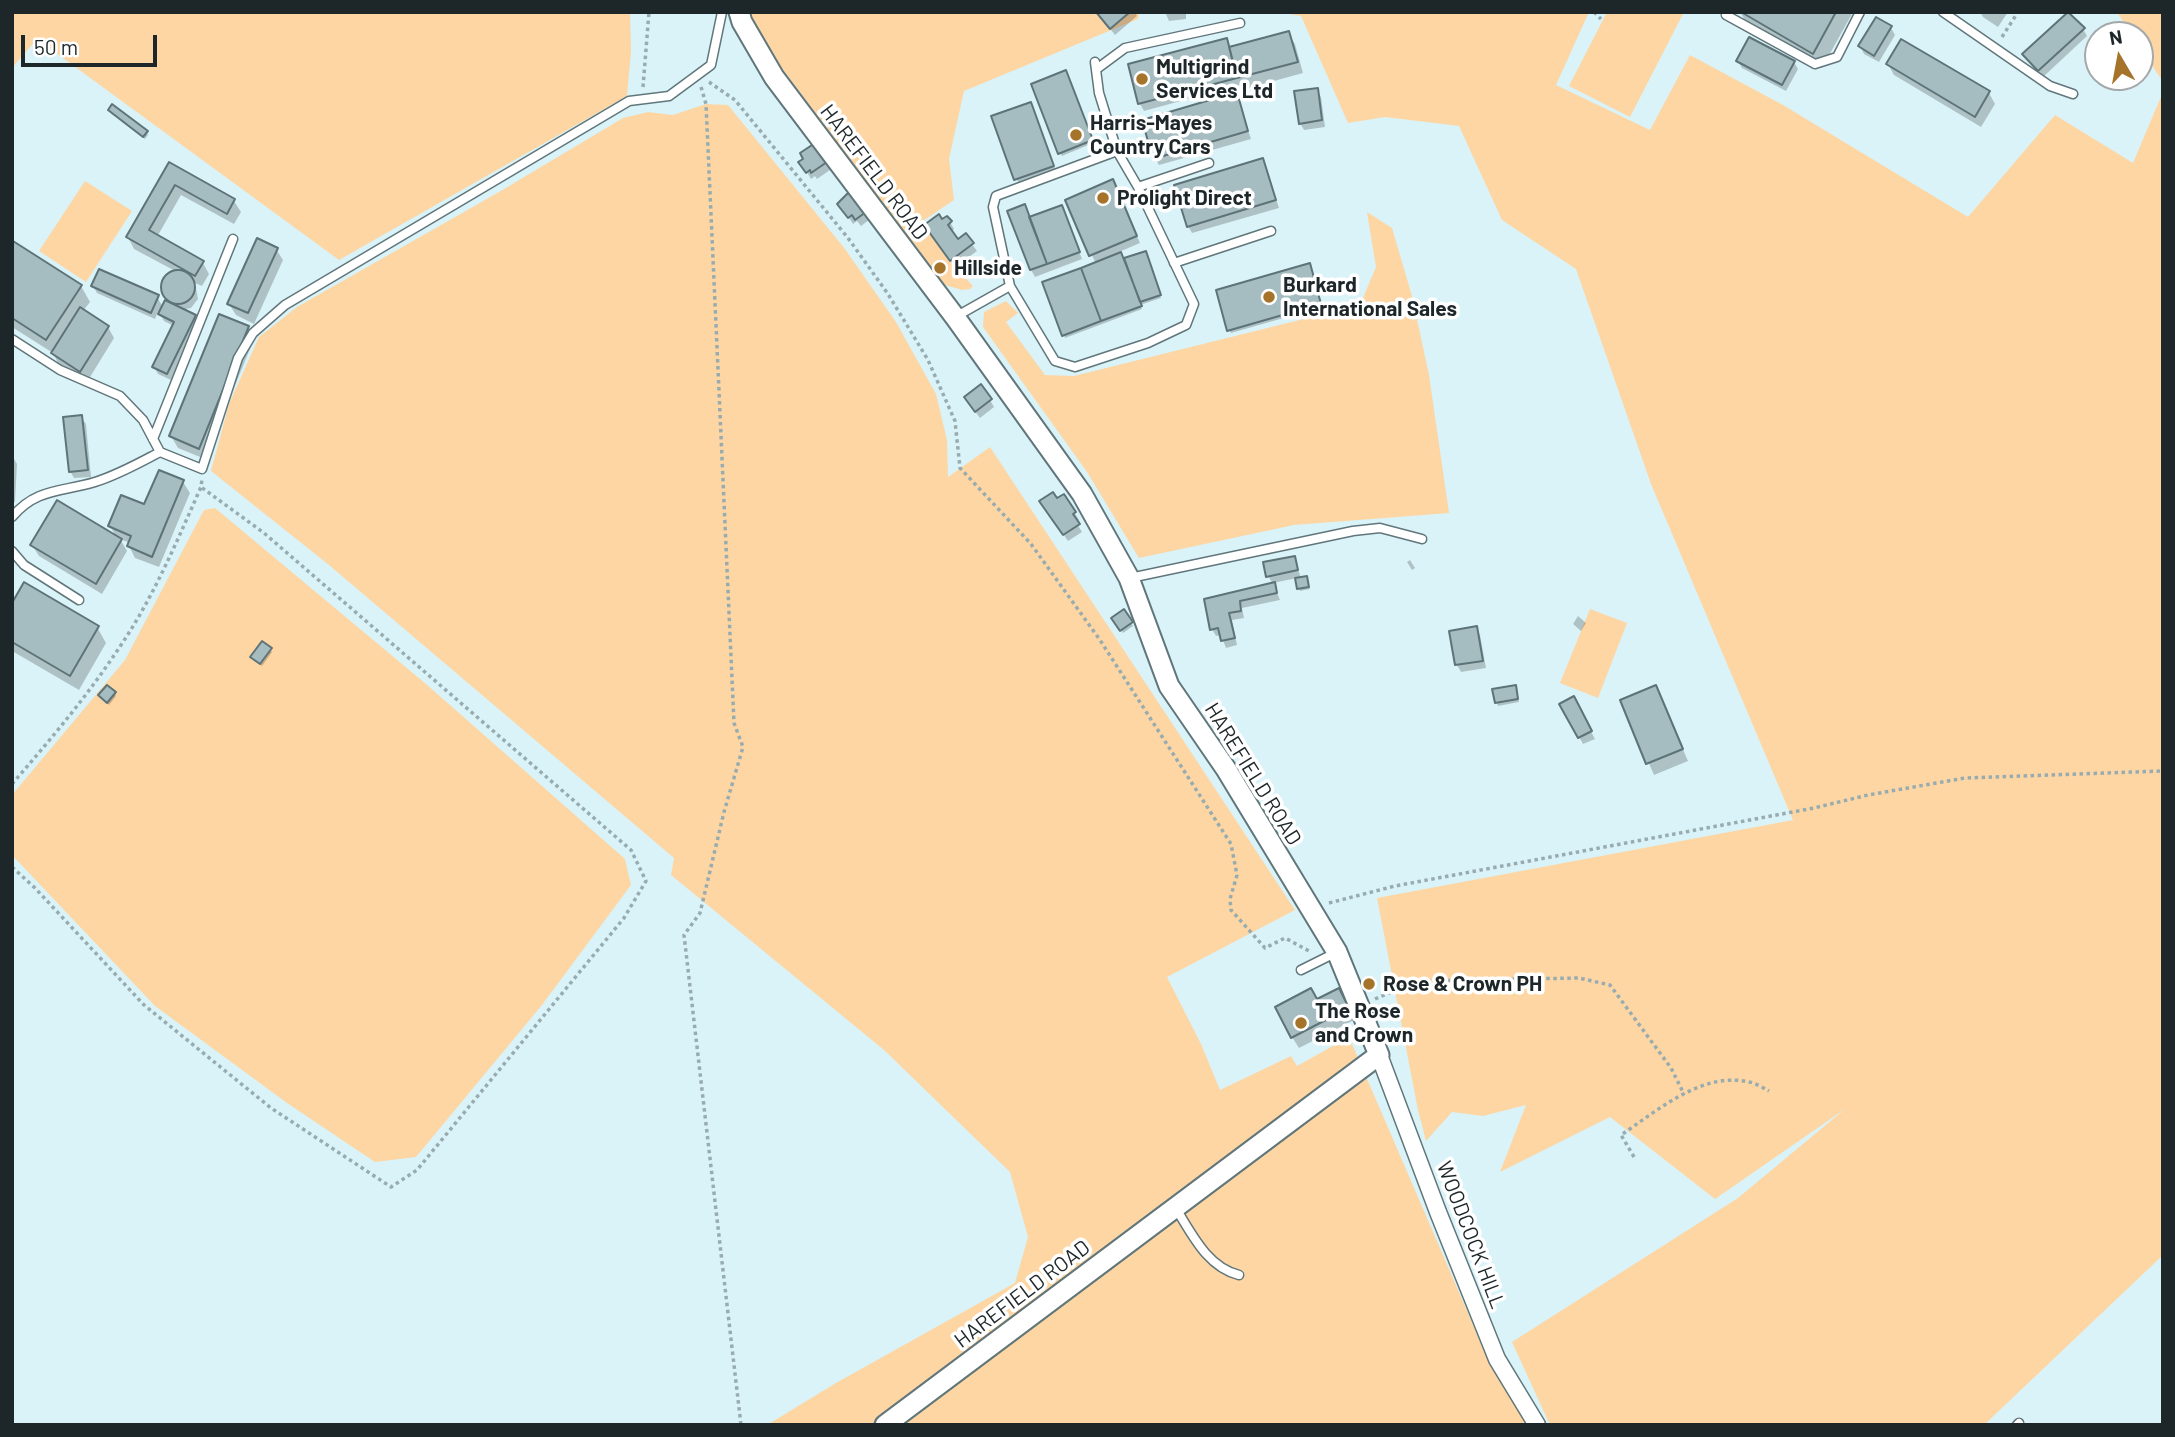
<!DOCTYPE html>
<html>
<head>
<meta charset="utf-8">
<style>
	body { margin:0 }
	#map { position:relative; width:2175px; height:1437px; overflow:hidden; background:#daf3f8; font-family:Barlow,sans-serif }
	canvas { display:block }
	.frame { position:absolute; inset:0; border:14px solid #1d2628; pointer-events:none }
	.north { position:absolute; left:2084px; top:21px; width:70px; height:70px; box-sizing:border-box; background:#fff; border:2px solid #a5a8a9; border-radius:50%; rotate:350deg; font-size:19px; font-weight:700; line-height:28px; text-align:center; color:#1d2628 }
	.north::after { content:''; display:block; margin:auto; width:24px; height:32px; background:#a57329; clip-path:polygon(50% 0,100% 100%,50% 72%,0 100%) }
	.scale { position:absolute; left:21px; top:35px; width:136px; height:32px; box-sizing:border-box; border:4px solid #1d2628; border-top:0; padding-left:9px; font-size:21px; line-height:24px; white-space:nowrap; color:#1d2628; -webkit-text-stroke:5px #fff; paint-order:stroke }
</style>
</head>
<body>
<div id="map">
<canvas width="2175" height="1437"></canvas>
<div class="frame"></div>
<div class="north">N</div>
<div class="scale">50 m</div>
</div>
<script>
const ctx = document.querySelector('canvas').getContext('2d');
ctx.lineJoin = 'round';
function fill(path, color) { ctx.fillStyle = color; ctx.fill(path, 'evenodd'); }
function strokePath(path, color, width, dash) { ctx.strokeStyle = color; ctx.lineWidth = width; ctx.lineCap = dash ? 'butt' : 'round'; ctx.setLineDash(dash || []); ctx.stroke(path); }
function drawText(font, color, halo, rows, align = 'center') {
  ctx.font = font + ' Barlow,sans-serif'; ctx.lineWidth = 7; ctx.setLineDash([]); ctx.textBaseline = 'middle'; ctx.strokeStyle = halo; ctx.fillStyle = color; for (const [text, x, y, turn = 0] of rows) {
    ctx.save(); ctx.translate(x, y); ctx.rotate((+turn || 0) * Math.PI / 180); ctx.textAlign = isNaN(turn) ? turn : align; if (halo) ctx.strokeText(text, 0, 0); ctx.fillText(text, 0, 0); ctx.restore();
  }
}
fill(new Path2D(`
	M12,12H630L631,51L627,96L339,260L37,39L12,68Z
	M748,12H1139L1138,19L964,91L949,159L954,200L923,221L950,261L973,286L970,289L962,290L945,285L774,58Z
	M1276,12H1589L1556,85L1650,130L1690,55L1783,105L1968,217L2055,115L2133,163L2163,92V1255L1984,1425H1550L1512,1342L1738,1198L1845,1109L1715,1199L1610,1117L1500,1172L1526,1105L1483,1116L1452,1112L1426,1141L1418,1110L1377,898L1793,820L1651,484L1576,269L1502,220L1459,126L1385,117L1348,123L1301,16Z
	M1607,12H1684L1630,117L1569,86Z
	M2117,12H2163V82L2140,47V35H2132Z
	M706,104L728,105L845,249L896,322L936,394L947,440L948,477L990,447L1295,910L1167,977L1201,1044L1220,1090L1291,1056L1297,1066L1349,1037L1486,1355L1528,1425H767L836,1383L1015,1283L1028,1237L1010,1172L884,1050L671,875L674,858L329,565L211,471L229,404L259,337L297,307L499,192L623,118L648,112L673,115Z
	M85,181L132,211L86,282L39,251Z
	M1367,212L1392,228L1412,296L1429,375L1449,513L1294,525L1139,558L1087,472L983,327L984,312L1006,301L1018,313L1006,322L1045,375L1074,376L1360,305L1376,267Z
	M215,508L426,684L625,859L631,885L542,1005L416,1157L375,1162L287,1103L155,1006L12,855V795L125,660L204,510Z
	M1590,609L1627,623L1598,698L1560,683Z`), '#fdd6a4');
fill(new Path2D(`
	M1097,12H1135L1137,16L1115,35Z
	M1165,12H1186V19L1169,21Z
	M1740,12H1853L1822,68L1748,25Z
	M1980,12H2008L1998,27L1983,17Z
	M1891,28L1895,35L1879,62L1864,54L1860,46Z
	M2083,29L2087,36L2043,77L2024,55Z
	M1288,33L1295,44L1303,73L1245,89L1243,84L1144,111L1140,104L1130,65L1226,40L1230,49Z
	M1738,61L1794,62L1798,69L1786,91L1742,68Z
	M1888,64L1989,93L1995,104L1981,127L1894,75Z
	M1066,75L1093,143L1062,156L1060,153Z
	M1317,90L1321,97L1325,127L1304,130L1300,123Z
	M1236,94L1251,139L1159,165L1155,158Z
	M1030,104L1057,173L1020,187L993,117Z
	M110,110L146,132L148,135L145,139Z
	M815,146L830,170L817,179L815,176L811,179L801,162Z
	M1263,160L1279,208L1192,233L1188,226Z
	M169,164L234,201L241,212L234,224L181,195L157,237L203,263L209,274L202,286L195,283L198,299L191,308L181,310L195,316L199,324L171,380L158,374L154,367L174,326L164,321L158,311L155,319L97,293L93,286L157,297L163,307L170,304L165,296L163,283L170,274L177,272L134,249L128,237Z
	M1116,188L1140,243L1119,252L1123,260L1145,253L1161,298L1140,305L1142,309L1065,338L1064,335L1096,264L1067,201Z
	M840,204L865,213L869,220L861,226L857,221L853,224Z
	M1065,214L1082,259L1035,277L1031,270L1030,218Z
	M942,222H950L954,229L951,232L958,241L966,236L977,251L955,267L930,233Z
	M13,243L81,286L90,302L83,311L108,327L114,338L87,382L59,365L53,353L12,327Z
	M276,249L283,260L254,324L236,315L229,304Z
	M1311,268L1322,307L1231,333L1229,330Z
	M248,328L254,339L205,459L178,448L171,436Z
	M990,400L994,407L980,418L970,405Z
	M81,417L86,424L91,477L74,478L70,471Z
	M12,455L17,464L15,502H12Z
	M183,482L190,493L159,567L135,558L129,546L130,543L120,539L127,551L102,594L39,556L32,545L117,538L110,526Z
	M1064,496L1079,520L1076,522L1082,532L1068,541L1045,508Z
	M1294,558L1301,578H1306L1310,589L1300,591L1297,578L1273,583L1280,600L1242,608L1244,618L1232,620L1237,645L1226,648L1221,635L1216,636L1212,629L1206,601L1273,584L1268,576Z
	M1410,560L1415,568L1412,570L1407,562Z
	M12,606L97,627L106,643L79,690L12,651Z
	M1124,611L1133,626L1123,633L1114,618Z
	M1578,616L1586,623L1581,631L1573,624Z
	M1476,628L1480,635L1486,668L1461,672L1457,665Z
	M270,650L272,652L262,666L254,660Z
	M1656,687L1688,761L1654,775L1622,701Z
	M1517,690L1519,702L1498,706L1497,703Z
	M114,693L116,696L109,705L100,695Z
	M1573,699L1595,739L1583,744L1562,704Z
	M1338,990L1354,1020L1299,1048L1292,1037L1317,1001Z`), '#0003');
const building = new Path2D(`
	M1096,12H1130L1110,29Z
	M1741,12H1836L1813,54Z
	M2068,12L2085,28L2038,71L2022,54Z
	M1876,17L1892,26L1874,56L1858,46Z
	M1289,31L1298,62L1237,78L1229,47Z
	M1749,37L1795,61L1782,85L1736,61Z
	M1227,38L1237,78L1138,104L1128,64Z
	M1901,39L1990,91L1975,117L1886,64Z
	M1066,70L1093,140L1058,154L1031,84Z
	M1318,88L1322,120L1299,124L1294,91Z
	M1237,92L1248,131L1153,159L1142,120Z
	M1031,102L1054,166L1014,180L991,116Z
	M112,104L148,131L143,137L108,110Z
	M815,143L827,162L811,173L810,170L806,173L798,162L803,159L800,153Z
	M1263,158L1276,200L1187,227L1174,185Z
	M169,162L235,199L227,214L175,185L149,230L204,261L195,276L126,237Z
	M1113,179L1137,236L1089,256L1065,200Z
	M850,191L866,212L855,220L852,215L848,218L837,204Z
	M1025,204L1047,264L1030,270L1007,211Z
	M1062,205L1080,252L1047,264L1029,217Z
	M939,214L942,219L947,216L952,221L948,225L958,239L966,233L974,243L950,261L924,225Z
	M257,238L278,248L248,313L227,304Z
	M13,241L82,285L46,340L12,318Z
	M1146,251L1161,295L1140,302L1124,258Z
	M1121,252L1142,306L1101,321L1081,268Z
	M1310,263L1321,304L1227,331L1216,290Z
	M1081,268L1101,321L1062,336L1042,282Z
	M99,269L159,295L151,313L91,286Z
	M161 287a17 17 0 1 1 34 0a17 17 0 1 1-34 0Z
	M165,300L196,315L167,374L152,367L174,322L158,314Z
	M80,307L109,326L80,372L51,353Z
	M219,314L249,326L199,449L169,436Z
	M981,384L992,399L975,412L964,397Z
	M82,415L88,470L69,472L63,417Z
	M159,470L184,480L152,557L127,546L131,536L108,526L121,495L144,504Z
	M1053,492L1057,498L1064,494L1076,512L1073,514L1080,524L1063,535L1039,501Z
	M57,500L122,539L96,584L30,545Z
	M1295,556L1298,570L1266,577L1263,562Z
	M1307,576L1309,587L1297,589L1295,578Z
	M24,582L99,626L70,676L12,642V603Z
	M1275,582L1277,593L1240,601L1241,611L1229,613L1235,638L1221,641L1218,628L1210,630L1204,599Z
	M1124,609L1133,622L1120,631L1111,618Z
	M1477,626L1483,661L1455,665L1449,631Z
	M262,641L272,648L260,664L250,657Z
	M107,685L116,692L107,703L98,695Z
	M1516,685L1518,699L1495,703L1492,689Z
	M1656,685L1683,749L1646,764L1620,700Z
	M1574,696L1592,731L1578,738L1559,704Z
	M1311,988L1317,999L1339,988L1349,1008L1291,1038L1275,1007Z`);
fill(building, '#a5bdc1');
strokePath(building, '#5d7377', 2);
const service = new Path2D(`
	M1728,12L1726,15L1815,64L1837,57L1860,12
	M1943,12L2050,86L2073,94
	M1098,68L1125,48L1240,23
	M1138,187L1209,163
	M1174,263L1271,231
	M1010,286L993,207L996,196L1117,151
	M957,316L1010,286L1055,361L1075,367L1148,343L1186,325L1194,304L1138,187L1117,151L1099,93L1095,62
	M12,339L60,370L120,396L143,420L160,452L202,469L238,358L253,333L285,305L629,101L669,96L711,65L722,12
	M153,439L233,239
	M12,517C36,488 62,492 95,482C118,475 139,463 160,452
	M12,551L24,565L79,600
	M1130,578L1353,531L1380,528L1422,539
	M1301,970L1337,952
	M1175,1207C1192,1234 1207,1267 1239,1275
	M2017,1425L2019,1423`);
const minor = new Path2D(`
	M1379,1055L1438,1212L1497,1359L1537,1425`);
const tertiary = new Path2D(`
	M739,12L742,22L774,77L955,317L1082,494L1129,578L1169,686L1226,769L1337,952L1379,1055L885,1425`);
strokePath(service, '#60767a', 11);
strokePath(minor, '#60767a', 19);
strokePath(tertiary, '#60767a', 23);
strokePath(new Path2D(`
	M1594,12L1601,19
	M2002,37L2018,12
	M709,82L735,100L848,238L888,294L928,360L955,421L960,468L1031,544L1100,640L1231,844L1237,875L1230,899L1231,910L1265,948L1285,938L1311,952
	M643,87L649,12
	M701,87L706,104L734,723L743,747L724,812L700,913L684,935L741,1425
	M12,784C51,739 89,694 121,645C154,596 177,541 201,487L202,479
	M12,867L35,888L144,1005L271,1108L391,1187L417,1170L624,918L646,881L631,850L264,533L201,487
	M1329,903L1395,886L1814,808L1868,795L1965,778L2163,771
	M1375,999L1417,981L1579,978L1610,985L1671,1068L1684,1094
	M1634,1157L1621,1135C1657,1111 1702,1071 1749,1082C1756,1083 1763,1088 1769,1091`), '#98acb0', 3.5, [3.5, 3.5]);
strokePath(service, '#fff', 8);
strokePath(minor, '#fff', 16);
strokePath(tertiary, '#fff', 19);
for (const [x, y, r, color] of [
	[1142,79,7,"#a57329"],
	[1076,135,7,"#a57329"],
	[1103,198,7,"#a57329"],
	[940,268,7,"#a57329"],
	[1269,297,7,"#a57329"],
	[1369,984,7,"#a57329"],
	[1301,1023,7,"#a57329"]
]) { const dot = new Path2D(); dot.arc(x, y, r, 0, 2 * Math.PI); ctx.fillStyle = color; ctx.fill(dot); strokePath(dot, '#fff', 2.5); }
drawText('bold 21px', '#1d2628', '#fff', [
	["Multigrind",1156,67],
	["Services Ltd",1156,91],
	["Harris-Mayes",1090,123],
	["Country Cars",1090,147],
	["Prolight Direct",1117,198],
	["Hillside",954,268],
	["Burkard",1283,285],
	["International Sales",1283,309],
	["Rose & Crown PH",1383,984],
	["The Rose",1315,1011],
	["and Crown",1315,1035]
], 'left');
drawText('21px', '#1d2628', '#fff', [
	["HAREFIELD ROAD",874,172,53],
	["HAREFIELD ROAD",1253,774,58],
	["WOODCOCK HILL",1471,1235,69],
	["HAREFIELD ROAD",1022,1294,-37]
]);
</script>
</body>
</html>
